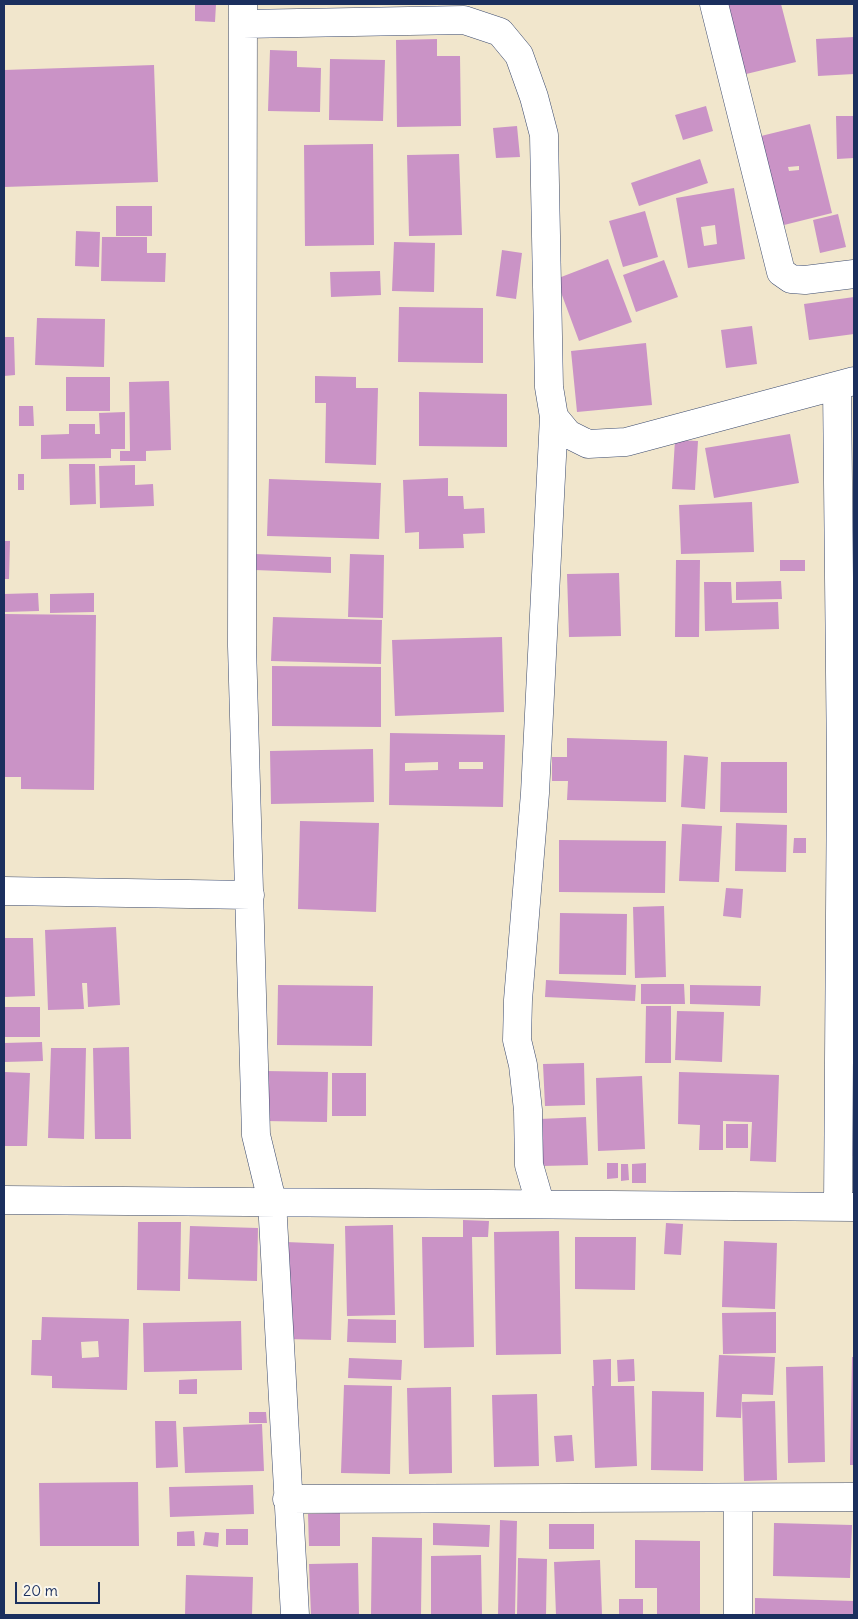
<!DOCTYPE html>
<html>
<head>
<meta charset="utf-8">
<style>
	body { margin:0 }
	#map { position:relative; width:858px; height:1619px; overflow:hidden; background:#f1e6cc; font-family:Delius,sans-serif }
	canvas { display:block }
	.frame { position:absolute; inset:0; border:5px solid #1b2f5e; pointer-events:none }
	.scale { position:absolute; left:15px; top:1582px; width:85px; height:22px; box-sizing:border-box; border:2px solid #1b2f5e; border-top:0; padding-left:6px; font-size:15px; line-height:18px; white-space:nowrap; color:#1b2f5e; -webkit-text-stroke:4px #fbf7ec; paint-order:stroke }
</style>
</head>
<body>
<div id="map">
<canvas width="858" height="1619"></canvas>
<div class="frame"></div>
<div class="scale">20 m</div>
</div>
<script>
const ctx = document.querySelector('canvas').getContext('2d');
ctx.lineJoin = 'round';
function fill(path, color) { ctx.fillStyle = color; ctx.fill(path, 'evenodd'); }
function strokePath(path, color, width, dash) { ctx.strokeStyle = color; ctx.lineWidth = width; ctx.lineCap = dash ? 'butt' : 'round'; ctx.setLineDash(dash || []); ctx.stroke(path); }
fill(new Path2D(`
	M195,4H216L215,22L195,21Z
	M723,4H781L796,62L742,75Z
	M854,37V74L818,76L816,39Z
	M437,39V56H460L461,126L397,127L396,40Z
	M270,50L297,51V67L321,68L320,112L268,111Z
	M330,59L385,60L383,121L329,120Z
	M154,65L158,182L4,187V70Z
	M706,106L713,131L683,140L675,115Z
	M836,116H854V158L837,159Z
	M810,124L832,213L780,226L757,137ZM799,166V170L789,171L788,167Z
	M517,126L520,157L496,158L493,128Z
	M373,144L374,245L305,246L304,145Z
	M459,154L462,235L409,236L407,155Z
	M700,159L708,183L639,206L631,183Z
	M734,188L745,259L688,268L676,198ZM715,225L717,244L704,246L701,227Z
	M116,206H152V236H116Z
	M645,211L658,257L623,267L609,221Z
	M838,214L846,247L820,253L813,220Z
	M76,231L100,232L99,267L75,266Z
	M102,237H147V253H166L165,282L101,281Z
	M394,242L435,243L434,292L392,291Z
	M502,250L522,253L516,299L496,296Z
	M608,259L632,322L579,341L556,279Z
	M664,260L678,297L636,312L623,275Z
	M380,271L381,295L331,297L330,272Z
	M854,297V334L809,340L804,304Z
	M399,307L483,308V363L398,362Z
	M37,318L105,319L104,367L35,365Z
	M752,326L757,364L726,368L721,330Z
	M4,337H14L15,375L4,376Z
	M646,343L652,405L577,412L571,351Z
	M315,376L356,377V388H378L376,465L325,463L326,403H315Z
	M66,377H110V411H66Z
	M169,381L171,450L146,451V461H120V451H130L129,382Z
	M419,392L507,394V447L419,446Z
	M19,406H33L34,426H19Z
	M125,412V449H111V458L41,459V435L69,434V424H95V434H100L99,413Z
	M790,434L799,483L714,498L705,448Z
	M675,440L698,441L695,490L672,489Z
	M69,464H95L96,504L70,505Z
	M135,465V485L153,484L154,506L100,508L99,466Z
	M18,474H24V490H18Z
	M448,478V496H463L464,509L484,508L485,533L463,534L464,548L419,549V532L405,533L403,480Z
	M269,479L381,483L379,539L267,536Z
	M752,502L754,552L681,554L679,505Z
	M4,541H10L9,579H4Z
	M255,554L331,557V573L255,570Z
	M350,554L384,555L383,618L348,617Z
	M676,560H700L699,637H675Z
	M780,560H805V571H780Z
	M619,573L621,636L569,637L567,574Z
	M781,581L782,599L736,600V582Z
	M704,582H731L732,603L778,602L779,629L705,631Z
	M38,593L39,611L4,612V594Z
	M94,593V612L50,613V594Z
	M4,614L96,615L94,790L21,789V777H4Z
	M273,617L382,620L381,664L271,661Z
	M502,637L504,712L395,716L392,640Z
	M272,666L381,667V727L272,726Z
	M390,733L505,735L503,807L389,805ZM438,762V770L405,771V763ZM459,762H483V769H459Z
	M567,738L667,741L666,802L567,800L568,781H552V757H567Z
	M373,749L374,802L271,804L270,751Z
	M684,755L708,757L705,809L681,807Z
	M721,762H787V813L720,812Z
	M300,821L379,823L376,912L298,909Z
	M736,823L787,825L786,872L735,871Z
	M682,824L722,826L719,882L679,881Z
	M794,838H806V853H793Z
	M559,840L666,841L665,893L559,892Z
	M726,888L743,889L741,918L723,916Z
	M664,906L666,977L635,978L633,907Z
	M560,913L627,914L626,975L559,974Z
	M116,927L120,1005L88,1007L87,983H82L84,1009L48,1010L45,930Z
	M4,938H33L35,996L4,997Z
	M850,956H854V1007H849Z
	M546,980L636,985L635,1001L545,997Z
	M641,984H684L685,1004H641Z
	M278,985L373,986L372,1046L277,1045Z
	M690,985L761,986L760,1006L690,1004Z
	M646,1006H671V1063H645Z
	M4,1007H40V1037H4Z
	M677,1011L724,1012L722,1062L675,1060Z
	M42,1042L43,1061L4,1062V1043Z
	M129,1047L131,1139H95L93,1048Z
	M51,1048H86L84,1139L48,1138Z
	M584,1063L585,1105L545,1106L543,1064Z
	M265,1071L328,1072L327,1122L264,1121Z
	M4,1072L30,1073L27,1146H4Z
	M679,1072L779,1075L776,1162L750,1161L752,1122L723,1121V1150H699L700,1125L678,1124Z
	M332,1073H366V1116H332Z
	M642,1076L645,1149L598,1151L596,1078Z
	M846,1085H854V1156H845Z
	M586,1117L588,1165L541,1166L539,1119Z
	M726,1124H748V1148H726Z
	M607,1163H618V1178L607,1179Z
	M646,1163V1183H632V1164Z
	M621,1164H628L629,1180L621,1181Z
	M463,1220L489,1221L488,1237H472L474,1347L424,1348L422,1237H463Z
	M138,1222H181L180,1291L137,1290Z
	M666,1223L683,1224L681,1255L664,1254Z
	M393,1225L395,1315L347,1316L345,1226Z
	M190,1226L258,1228L257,1281L188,1279Z
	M559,1231L561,1354L496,1355L494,1232Z
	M575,1237H636L635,1290L575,1289Z
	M724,1241L777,1243L775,1309L722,1307Z
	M286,1242L334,1244L331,1340L284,1339Z
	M776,1312V1353L723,1354L722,1313Z
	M42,1317L129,1319L127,1390L52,1388V1376L31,1375L32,1340H41ZM98,1341L99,1357L82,1358L81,1342Z
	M348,1319L396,1320V1343L347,1342Z
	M241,1321L242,1370L144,1372L143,1323Z
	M719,1355L775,1357L773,1395L742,1394L741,1418L716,1417Z
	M852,1357H854V1465H850Z
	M349,1358L402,1360L401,1380L348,1378Z
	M611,1359V1386H634L637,1466L595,1468L592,1386H606H594L593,1360Z
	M634,1359L635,1381L618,1382L617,1360Z
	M823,1366L825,1462L788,1463L786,1367Z
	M197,1379V1394H179V1380Z
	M344,1385L392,1386L390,1474L341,1473Z
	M451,1387L452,1473L409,1474L407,1388Z
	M652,1391L704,1392L703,1471L651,1470Z
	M537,1394L539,1466L494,1467L492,1395Z
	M775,1401L777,1480L744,1481L742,1402Z
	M249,1412H266L267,1423H249Z
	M155,1421H176L178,1467L156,1468Z
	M262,1424L264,1471L185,1473L183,1427Z
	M572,1435L574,1461L556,1462L554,1436Z
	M138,1482L139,1546H40L39,1483Z
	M253,1485L254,1514L170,1517L169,1487Z
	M340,1513V1546H309L308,1514Z
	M500,1520L517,1521L515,1615H498Z
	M433,1523L490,1525L489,1547L433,1545Z
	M774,1523L852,1525L850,1578L773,1576Z
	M549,1524H594V1549H549Z
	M226,1529H248V1545H226Z
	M194,1531L195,1546H177V1532Z
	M205,1532L219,1533L218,1547L203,1545Z
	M372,1537L422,1538L421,1615H371Z
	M635,1540L700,1541V1615L657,1614V1588H635Z
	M481,1555L482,1615H431V1556Z
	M518,1558L547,1559L546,1615H517Z
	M600,1560L602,1615H556L554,1562Z
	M358,1563L359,1615H311L309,1564Z
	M186,1575L253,1577L252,1615H185Z
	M755,1598L854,1601V1615H755Z
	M619,1599H643V1615H619Z`), '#ca93c6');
const minor = new Path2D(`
	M243,4L242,646L256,1135L272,1201L295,1615
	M714,4L781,272L791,279L805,280L854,274
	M243,24L464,20L500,32L519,55L534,97L544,135L549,387L554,417L568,434L588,444L626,442L854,381
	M837,387L841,767L838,1206
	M4,891L250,895
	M4,1200L854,1207
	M540,1203L529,1165L528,1110L523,1065L517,1040L518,1000L535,793L554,417
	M287,1499L854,1497
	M738,1615V1498`);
strokePath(minor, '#3b4a6e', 29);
strokePath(minor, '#fff', 28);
</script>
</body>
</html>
